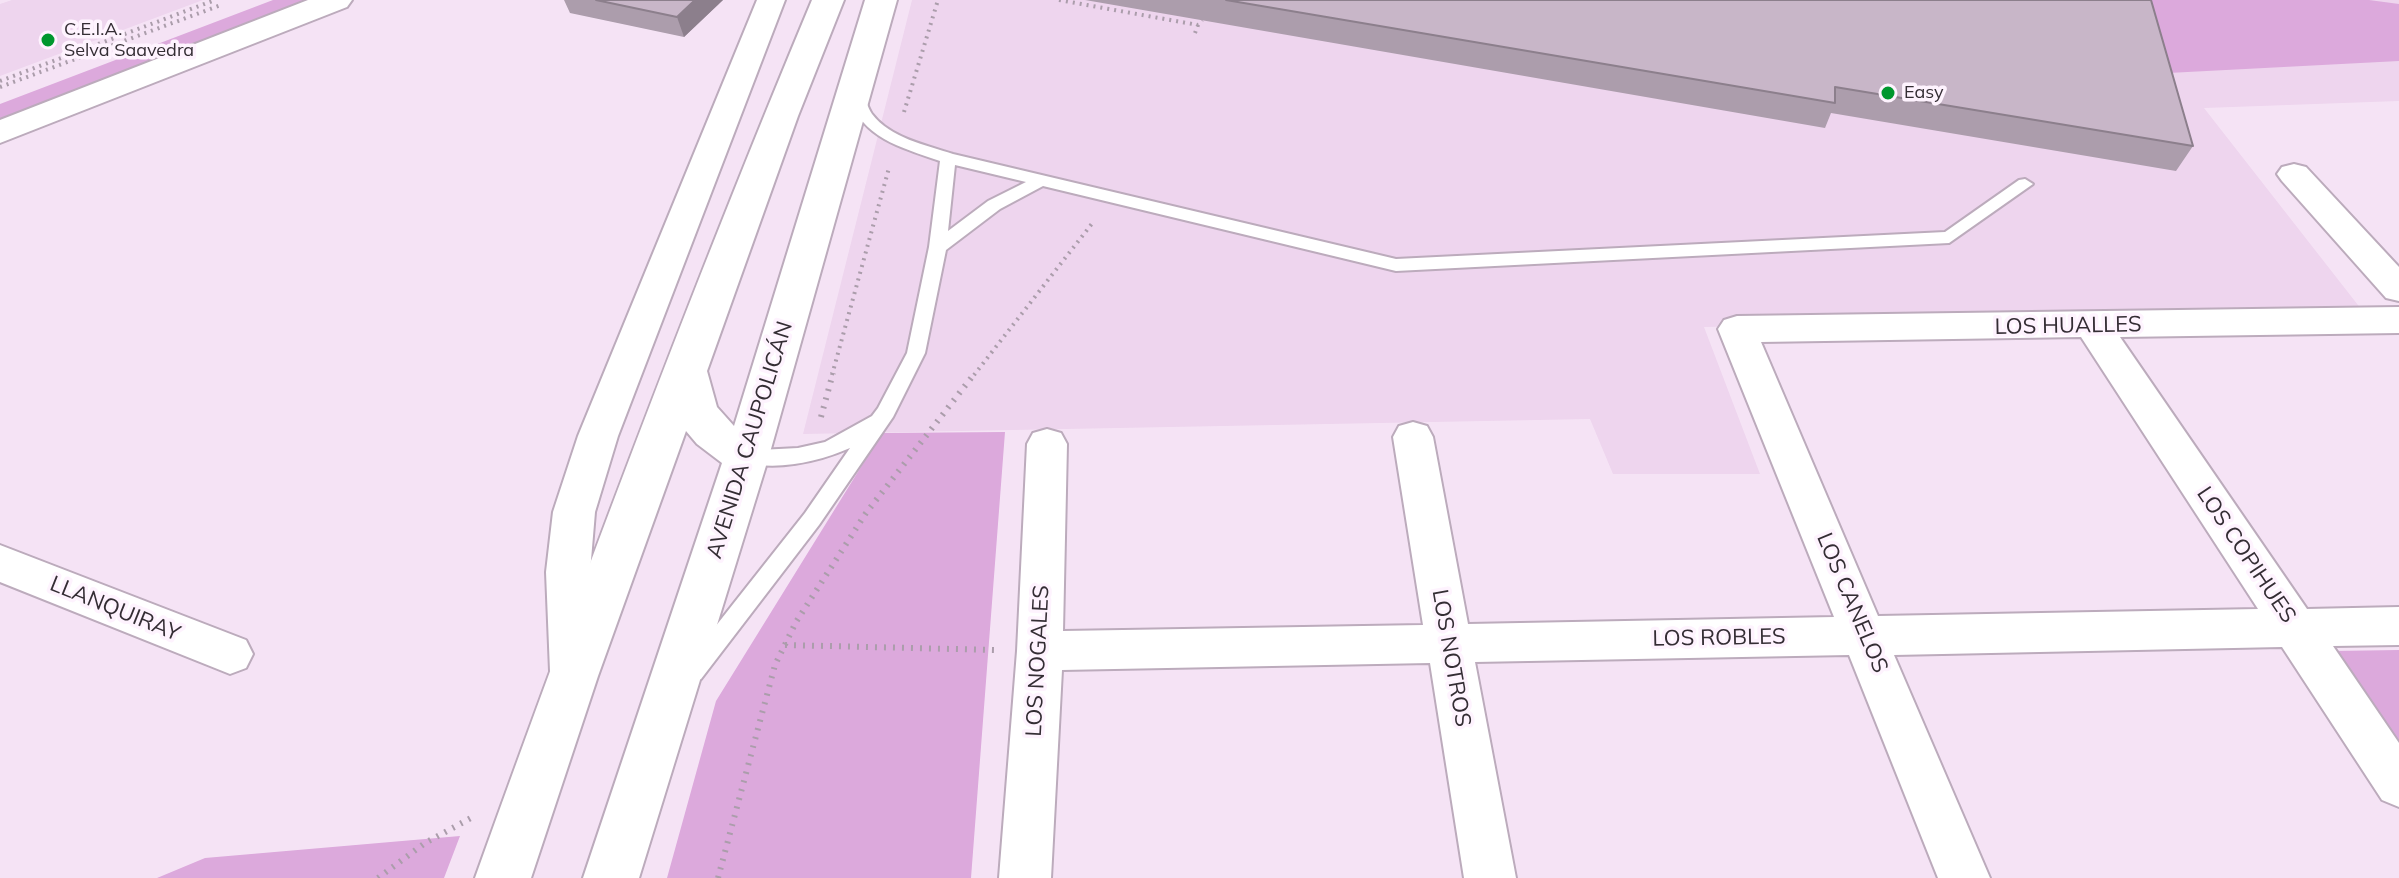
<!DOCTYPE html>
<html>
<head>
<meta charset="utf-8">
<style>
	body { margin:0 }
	canvas { display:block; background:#f5e3f5 }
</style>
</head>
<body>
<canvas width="2399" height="878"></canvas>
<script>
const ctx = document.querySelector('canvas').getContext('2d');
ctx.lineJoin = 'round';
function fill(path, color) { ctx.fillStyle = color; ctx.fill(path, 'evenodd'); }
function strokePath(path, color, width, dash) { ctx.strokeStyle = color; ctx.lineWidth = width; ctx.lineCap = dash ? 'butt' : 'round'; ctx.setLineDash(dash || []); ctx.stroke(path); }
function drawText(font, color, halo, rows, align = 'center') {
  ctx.font = font + ' Mulish,sans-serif'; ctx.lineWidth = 7; ctx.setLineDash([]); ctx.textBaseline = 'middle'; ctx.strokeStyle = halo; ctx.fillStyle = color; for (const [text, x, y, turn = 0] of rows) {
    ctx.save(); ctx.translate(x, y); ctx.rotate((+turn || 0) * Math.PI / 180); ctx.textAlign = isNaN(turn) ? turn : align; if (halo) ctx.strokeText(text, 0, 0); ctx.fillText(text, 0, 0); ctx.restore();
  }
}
fill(new Path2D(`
	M12,0H203L0,76V4Z
	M912,0H2399V101L2204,108L2365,314L1704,327L1760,474H1613L1590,419L803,434Z`), '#eed5ee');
fill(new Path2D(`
	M273,0H336L0,132V104Z
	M2129,0H2369L2399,4V61L2149,74Z
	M1005,432L971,878H667L716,701L882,433Z
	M2399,650V751L2331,651Z
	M460,836L444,878H157L205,858Z`), '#dca9dc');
const lane = new Path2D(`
	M856,89L861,91C866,98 867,107 872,114C890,138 926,145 953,154L1396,259L1945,232L2019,180L2025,179L2033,184L1949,243L1396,271L1043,186L1000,209L946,250L925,353L893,417L819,525L701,679L693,682L685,679L681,672L685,665L805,513L850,448C818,462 774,472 740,461L737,456L740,451L798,448L825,442L872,416L878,408L907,353L929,247L940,161C900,147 861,138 848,94ZM955,165L1026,182L988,201L948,231Z`);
const street = new Path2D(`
	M757,0H785L618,436L595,512L590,572L596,671L589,685L573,691L557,685L550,671L546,572L553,512L578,436Z
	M2294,164L2306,167L2399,267V301L2386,298L2282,181L2277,174L2282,167Z
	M2399,307V333L2120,337L2307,609L2399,607V645L2333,646L2399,743V807L2382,800L2282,647L1894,655L1990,878H1938L1849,655L1475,662L1516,878H1464L1430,663L1062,670L1051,878H999L1017,651L1027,444L1033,433L1047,429L1061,433L1067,444L1063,631L1423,625L1393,437L1399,426L1413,422L1427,426L1433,437L1468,624L1834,617L1718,329L1724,320L1737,316ZM2081,337L2258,609L1878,616L1761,342Z
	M0,545L246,640L253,654L246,668L230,674L0,582Z`);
const primary = new Path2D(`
	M308,0H352L347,7L0,143V120Z
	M812,0H844L798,116L707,371L717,407L734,426L865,0H897L769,456L639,878H583L722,463L697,444L686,431L598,676L531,878H475C581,583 691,289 812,0Z`);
strokePath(lane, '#bcabbc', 4);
strokePath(street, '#bcabbc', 4);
strokePath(primary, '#bcabbc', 4);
strokePath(new Path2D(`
	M1059,0L1198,25L1202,20
	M1195,33L1198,25
	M0,81L215,0
	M0,87L221,5
	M904,112L938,0
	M832,375L889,168
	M974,375L1094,221`), '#ab9dab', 4, [2, 5]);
strokePath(new Path2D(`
	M821,417L833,373
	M785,645L996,650
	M378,878L425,843L471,818
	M718,878L775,665L796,622L866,513L975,373`), '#ab9dab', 6, [2, 7]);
fill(lane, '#fff');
fill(street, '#fff');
fill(primary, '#fff');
fill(new Path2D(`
	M564,0H723L684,37L570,13Z
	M1085,0H2151L2193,146L2176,171L1831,113L1825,128Z`), '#ac9dac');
fill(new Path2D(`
	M695,0H723L684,37L677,17Z`), '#8c7f8c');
const building = new Path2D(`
	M596,0H695L677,17Z
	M1226,0H2151L2193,146L1835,87V103Z`);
fill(building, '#c8b6c8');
strokePath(building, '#8c7f8c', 2);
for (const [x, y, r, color] of [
	[48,40,8,"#00972e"],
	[1888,93,8,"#00972e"]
]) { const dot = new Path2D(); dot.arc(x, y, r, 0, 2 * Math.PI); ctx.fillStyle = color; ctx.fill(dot); strokePath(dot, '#fef3fe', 3); }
drawText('18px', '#342d34', '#fef3fe', [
	["C.E.I.A.",64,30],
	["Selva Saavedra",64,51],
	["Easy",1904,93]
], 'left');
drawText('22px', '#342d34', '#fef3fe', [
	["LOS HUALLES",2068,326,-1],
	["AVENIDA CAUPOLICÁN",750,440,-73],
	["LOS COPIHUES",2246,555,56],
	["LOS CANELOS",1852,603,67],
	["LLANQUIRAY",115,609,22],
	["LOS ROBLES",1719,638,-1],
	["LOS NOTROS",1451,658,80],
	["LOS NOGALES",1038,661,-87]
]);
</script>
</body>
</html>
